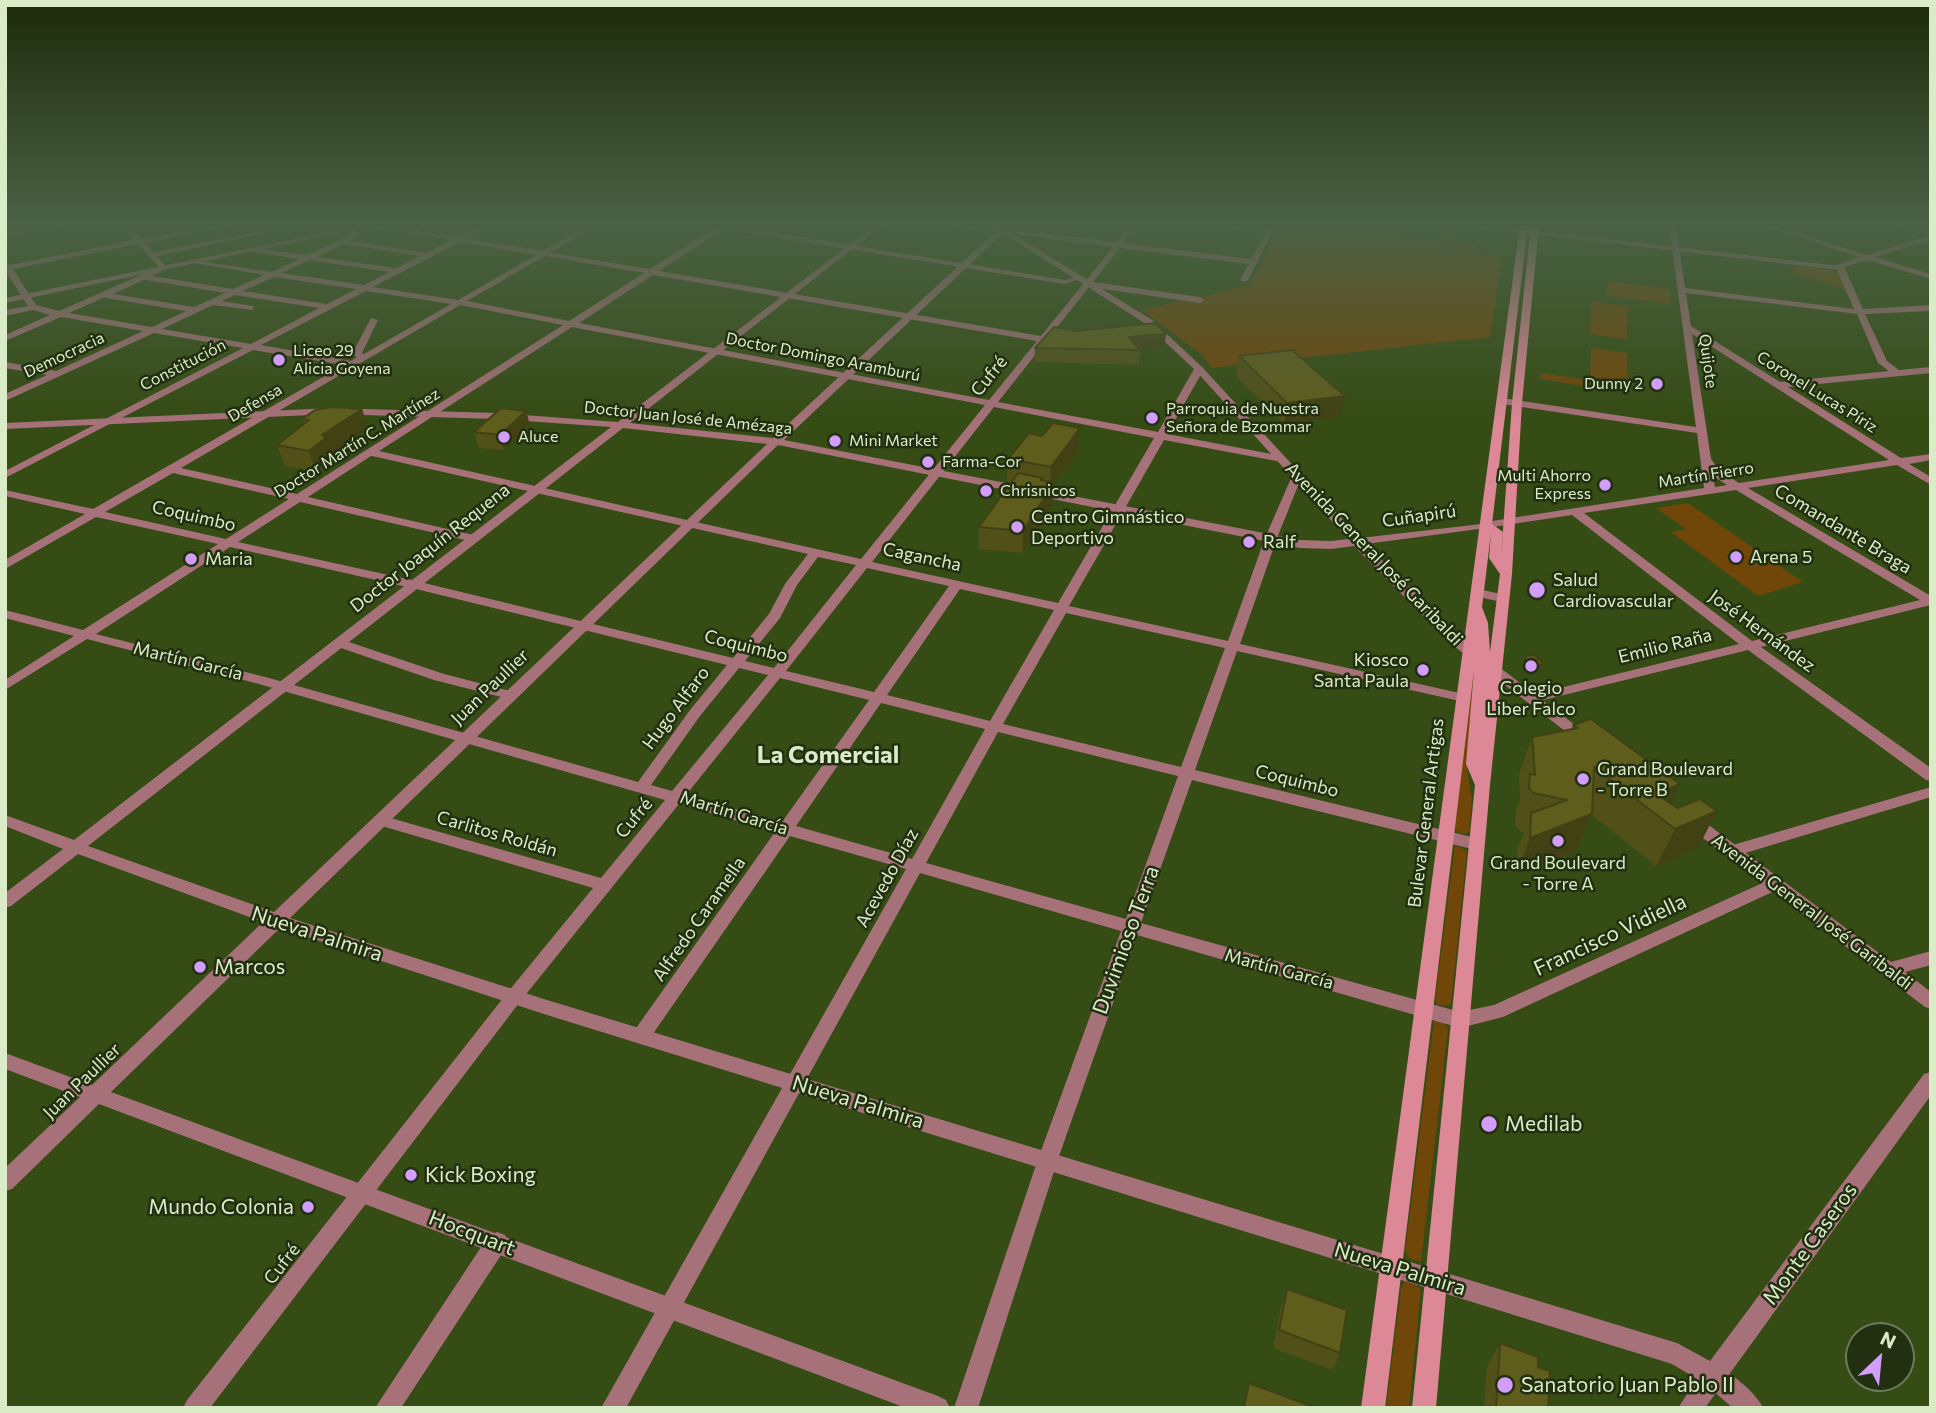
<!DOCTYPE html>
<html>
<head>
<meta charset="utf-8">
<style>
	body { margin:0 }
	#map { position:relative; width:1936px; height:1413px; overflow:hidden; background:#354c14; font-family:Commissioner,sans-serif }
	canvas { display:block }
	.frame { position:absolute; inset:0; border:7px solid #daecc7; pointer-events:none }
	.north { position:absolute; left:1845px; top:1322px; width:70px; height:70px; box-sizing:border-box; background:#222f11; border:2px solid #6c7b5a; border-radius:50%; rotate:26deg; font-size:19px; font-weight:700; line-height:28px; text-align:center; color:#daecc7 }
	.north::after { content:''; display:block; margin:auto; width:24px; height:32px; background:#d29dfd; clip-path:polygon(50% 0,100% 100%,50% 72%,0 100%) }
</style>
</head>
<body>
<div id="map">
<canvas width="1936" height="1413"></canvas>
<div class="frame"></div>
<div class="north">N</div>
</div>
<script>
const ctx = document.querySelector('canvas').getContext('2d');
ctx.lineJoin = 'round';
function fill(path, color) { ctx.fillStyle = color; ctx.fill(path, 'evenodd'); }
function strokePath(path, color, width, dash) { ctx.strokeStyle = color; ctx.lineWidth = width; ctx.lineCap = dash ? 'butt' : 'round'; ctx.setLineDash(dash || []); ctx.stroke(path); }
function drawText(font, color, halo, rows, align = 'center') {
  ctx.font = font + ' Commissioner,sans-serif'; ctx.lineWidth = 5; ctx.setLineDash([]); ctx.textBaseline = 'middle'; ctx.strokeStyle = halo; ctx.fillStyle = color; for (const [text, x, y, turn = 0] of rows) {
    ctx.save(); ctx.translate(x, y); ctx.rotate((+turn || 0) * Math.PI / 180); ctx.textAlign = isNaN(turn) ? turn : align; if (halo) ctx.strokeText(text, 0, 0); ctx.fillText(text, 0, 0); ctx.restore();
  }
}
fill(new Path2D(`
	M1283,225L1475,245L1472,253L1502,257L1490,337L1212,368L1201,354L1142,310L1184,300L1202,302L1203,299L1198,298L1249,285Z
	M1800,266L1834,271L1838,273L1844,289L1789,272Z
	M1607,281L1670,289L1671,304L1607,296Z
	M1591,301L1627,306V339L1590,334Z
	M1591,348L1627,353L1628,393L1540,379L1541,373L1590,380Z
	M1688,503L1803,582L1758,596L1671,532L1686,529L1656,508Z
	M1474,668L1467,769L1472,800L1469,832L1463,834L1454,830Z
	M1455,845L1467,851L1451,1004L1443,1006L1436,1004L1435,999Z
	M1434,1020L1442,1021L1448,1029L1421,1262L1409,1258L1405,1252Z
	M1404,1282L1415,1284L1421,1290L1409,1408H1386L1401,1289Z`), '#704609');
fill(new Path2D(`
	M48,225H62L5,237V233Z
	M121,225H128L141,239L213,225H227L145,243L154,252L275,228V232H272L157,256L168,268L152,276L233,289L264,275L189,262L193,260L272,272L299,259L254,252L250,250L251,248L307,255L352,234L349,229L353,227L361,233L358,238L350,241L427,253L451,240L376,227L373,225C400,225 427,234 454,236C466,237 476,225 489,225L466,238L542,251L588,225H596L551,253L650,269L716,227L712,225H728L1065,280L1079,276L1083,278L1065,284L724,229L659,271L1041,336L1113,247L959,227L956,225H974L1116,242L1130,225H1137L1123,243L1251,259L1266,232L1228,227L1225,225L1268,228L1270,225H1276L1248,280L1244,282L1240,280L1249,264L1120,248L1093,282L1200,297L1204,300L1200,303L1089,287L998,402L1158,432L1194,369L1202,367L1204,369L1167,434L1282,456L1287,459L1282,462L1164,440L1069,606L1228,641L1265,538L1292,476L1297,473L1301,474L1302,476L1277,538L1240,644L1464,694L1471,698L1464,702L1237,651L1195,770L1476,838L1482,840L1484,844L1482,848L1476,850L1192,780L1141,923L1460,1012L1494,1005L1769,880L1775,878L1781,880L1783,884L1781,888L1503,1017L1460,1028L1137,935L1058,1159L978,1408H954L1038,1159L1121,931L920,873L626,1408H601L906,869L790,836L648,1041L641,1044L634,1041L632,1036L634,1031L775,832L679,804L519,1003L210,1408H183L187,1400L507,993L593,888L375,824L372,820L375,816L380,815L601,878L665,800L259,684L87,639L5,690V680L74,636L5,618V610L83,630L218,544L96,517L5,569V560L85,514L5,496V490L93,509L344,365L253,350L5,478V471L243,348L154,333L5,401V394L47,375L5,368V362L56,371L143,331L61,317L5,341V335L50,315L33,310L5,316V310L28,306L5,270V261L10,265L134,240ZM460,242L536,255L458,300L373,287ZM138,244L159,267L59,311L36,305L13,269ZM343,244L420,256L396,268L317,257ZM545,256L644,273L569,321L467,301ZM309,260L389,272L364,285L282,273ZM653,275L1037,341L989,400L579,323ZM274,277L356,289L327,304L243,291ZM144,280H146L225,293L194,307L113,294ZM366,291L451,304L364,354L362,353L378,320L371,318L352,354L357,357L351,361L261,345ZM235,295L319,308L251,344L162,329L213,305L253,310V306L222,301ZM105,297L106,298L186,311L152,327L69,313ZM460,305L563,325L297,494L181,468ZM572,327L985,405L861,559L379,451ZM994,407L1154,438L1058,603L872,562ZM371,456H372L808,554L785,584L769,614L733,658L416,581L238,542L300,502L474,542L478,540V536L308,497ZM173,473L289,499L226,539L105,512ZM230,547L416,589L727,665L690,710L638,782L269,678L96,634ZM818,557L856,565L774,668L745,661L780,618L797,585ZM867,568L949,586L874,692L786,671ZM960,589L1054,610L990,721L887,695ZM1066,613L1225,648L1181,767L1003,724ZM739,668L768,675L672,791L651,785L700,716ZM780,678L869,700L782,822L686,795ZM881,703L985,729L912,859L796,826ZM998,732L1178,776L1126,919L926,863Z
	M1669,225H1676L1685,288L1854,309L1835,266L1859,257L1762,225H1772L1867,255L1930,235L1900,225H1910L1931,231V240L1875,257L1931,274V279L1867,260L1844,267L1863,309L1931,305V311L1865,314L1887,361L1899,370L1931,367V373L1788,387L1901,458L1931,454V460L1909,464L1931,477V485L1897,465L1748,488L1931,596V605L1761,647L1931,768V781L1926,780L1748,650L1531,703L1524,699L1531,695L1739,644L1572,515L1486,528L1480,525L1486,522L1704,488L1697,433L1502,404L1497,401L1502,398L1696,427ZM1686,293L1857,314L1878,363L1889,371L1780,382L1691,326ZM1692,334L1889,460L1739,483L1720,471L1711,459ZM1713,476L1727,485L1715,487ZM1736,490L1920,600L1752,641L1584,513Z
	M1478,589L1506,595L1508,598L1502,602L1474,596L1472,593Z
	M340,639L444,674L514,692L516,695L509,699L434,680L335,646L333,643L335,640Z
	M1931,787V797L1732,857L1726,855L1724,851L1726,847Z
	M497,1232L505,1235L508,1242L505,1249L401,1408H375L489,1235Z
	M1713,1364C1728,1370 1757,1393 1763,1408H1733L1705,1384L1701,1376L1705,1368Z`), '#a67179');
fill(new Path2D(`
	M364,225H377L5,303V298Z
	M875,225H883L630,423L773,438L997,230L993,225H999L1152,320L1202,367L1360,538L1490,523V527L1486,528L1366,544L1460,637L1592,738L1594,741L1592,744H1582L1450,643L1354,546L1331,549L1300,548L778,445L290,918L547,1000L1677,1343L1710,1361L1924,1074L1931,1072V1095L1705,1408H1678L1697,1379L1672,1364L547,1015L280,928L111,1092L938,1396L946,1400L950,1408H906L99,1104L12,1189L5,1191V1168L80,1097L5,1069V1053L92,1085L263,922L78,854L11,906L5,908V893L63,849L5,826V815L74,840L611,427L496,419L332,414L5,429V423L332,408L496,413L618,422ZM1003,233L1146,324L1196,371L1348,539L1331,541L1300,540L784,440ZM623,428L767,444L274,912L88,846Z
	M1467,225H1487L1840,266L1844,268L1840,270L1471,227Z
	M1692,816L1698,817L1891,962L1931,951V965L1905,972L1931,992V1009L1925,1007L1686,825L1684,821L1686,817Z`), '#a67179');
fill(new Path2D(`
	M1520,225H1528L1492,524L1503,532L1501,558L1512,403L1531,225H1539L1522,403L1512,574L1490,785L1436,1408H1412L1475,785L1466,764L1474,670L1385,1408H1361ZM1491,533L1489,558L1500,574L1490,652L1488,623L1482,607Z`), '#dc8897');
fill(new Path2D(`
	M1443,229L1453,244L1449,257L1438,254Z
	M1077,331L1166,334L1164,348L1140,350L1139,365L1034,362L1035,348Z
	M1239,356L1341,416L1284,424L1236,376Z
	M526,411L530,426L504,450L479,448L474,432Z
	M302,419L369,429L332,454L334,459L316,472L285,466L277,445L304,424Z
	M1080,428L1079,449L1054,483L1053,505L1023,553L979,549V527L1012,482L1007,481L1008,459L1042,436Z
	M1573,725L1671,804L1698,848L1656,866L1592,815L1576,851L1516,875L1517,850L1524,832L1519,830L1515,825L1516,811L1520,800L1519,774L1532,737L1571,730Z
	M1287,1289L1340,1353L1333,1370L1273,1348L1281,1307Z
	M1500,1343L1538,1367L1548,1408H1484L1487,1366Z`), '#515018');
fill(new Path2D(`
	M1166,334L1164,348L1140,350L1129,337Z
	M1345,396L1341,416L1284,424L1287,403Z
	M362,409L369,429L332,454L334,459L316,472L309,451L322,435Z
	M526,411L530,426L504,450L500,435Z
	M1080,428L1079,449L1054,483L1053,505L1023,553V531L1050,489L1051,467Z
	M1544,664L1542,670L1522,674L1524,668Z
	M1680,784L1663,820L1657,794Z
	M1717,811L1698,848L1656,866L1675,829Z
	M1592,814L1576,851L1516,875L1530,838Z`), '#424114');
const building = new Path2D(`
	M1443,229L1456,231L1452,244L1441,241Z
	M1155,323L1166,334L1129,337L1140,350L1035,348L1054,327L1077,331Z
	M1292,350L1345,396L1287,403L1239,356Z
	M331,407L362,409L322,435L326,438L309,451L277,445L309,420L302,419L315,410Z
	M501,408L526,411L500,435L474,432Z
	M1053,423L1080,428L1051,467L1008,459L1029,433L1042,436Z
	M1018,473L1043,478L1041,480L1054,483L1023,531L979,527Z
	M1534,655L1544,664L1524,668L1526,656Z
	M1591,719L1680,784L1657,794L1677,808L1700,799L1717,811L1675,829L1594,767L1592,814L1530,838L1531,813L1567,800L1533,793L1529,788L1530,774L1535,775L1532,737L1578,728L1573,725Z
	M1287,1289L1347,1310L1340,1353L1279,1330Z
	M1500,1343L1538,1357V1367L1550,1371L1548,1408H1496Z
	M1249,1383L1316,1408H1244Z`);
fill(building, '#5e5d1c');
strokePath(building, '#424114', 2);
const sky = ctx.createLinearGradient(0, 0, 0, 422);
sky.addColorStop(0, '#1d2a0b');
sky.addColorStop(0.53, '#4b6145');
sky.addColorStop(1, '#4b614500');
ctx.fillStyle = sky;
ctx.fillRect(0, 0, 1936, 422);
for (const [x, y, r, color] of [
	[279,360,7,"#d29dfd"],
	[1657,384,7,"#d29dfd"],
	[1152,418,7,"#d29dfd"],
	[504,437,7,"#d29dfd"],
	[835,441,7,"#d29dfd"],
	[928,462,7,"#d29dfd"],
	[1605,485,7,"#d29dfd"],
	[986,491,7,"#d29dfd"],
	[1017,527,7,"#d29dfd"],
	[1249,542,7,"#d29dfd"],
	[1736,557,7,"#d29dfd"],
	[191,559,7,"#d29dfd"],
	[1537,590,9,"#d29dfd"],
	[1531,666,7,"#d29dfd"],
	[1423,670,7,"#d29dfd"],
	[1583,779,7,"#d29dfd"],
	[1558,841,7,"#d29dfd"],
	[200,967,7,"#d29dfd"],
	[1489,1124,9,"#d29dfd"],
	[411,1175,7,"#d29dfd"],
	[308,1207,7,"#d29dfd"],
	[1505,1385,9,"#d29dfd"]
]) { const dot = new Path2D(); dot.arc(x, y, r, 0, 2 * Math.PI); ctx.fillStyle = color; ctx.fill(dot); strokePath(dot, '#222f11', 2.5); }
drawText('16px', '#daecc7', '#222f11', [
	["Liceo 29",293,351],
	["Alicia Goyena",293,369],
	["Dunny 2",1643,384,"right"],
	["Parroquia de Nuestra",1166,409],
	["Señora de Bzommar",1166,427],
	["Aluce",518,437],
	["Mini Market",849,441],
	["Farma-Cor",942,462],
	["Multi Ahorro",1591,476,"right"],
	["Express",1591,494,"right"],
	["Chrisnicos",1000,491]
], 'left');
drawText('16px', '#daecc7', '#222f11', [
	["Democracia",64,355,-25],
	["Doctor Domingo Aramburú",823,357,11],
	["Quijote",1708,361,82],
	["Constitución",183,365,-27],
	["Coronel Lucas Píriz",1817,392,32],
	["Defensa",255,403,-30],
	["Doctor Juan José de Amézaga",688,418,6],
	["Doctor Martín C. Martínez",357,443,-32],
	["Martín Fierro",1706,475,-9]
]);
drawText('18px', '#daecc7', '#222f11', [
	["Cufré",989,376,-51],
	["Coquimbo",194,516,13],
	["Cuñapirú",1419,516,-8],
	["Comandante Braga",1843,529,31],
	["Doctor Joaquín Requena",430,548,-38],
	["Avenida General José Garibaldi",1374,554,46],
	["Cagancha",922,557,12],
	["José Hernández",1762,631,36],
	["Coquimbo",746,646,14],
	["Emilio Raña",1665,646,-14],
	["Martín García",188,661,14],
	["Juan Paullier",490,687,-44],
	["Hugo Alfaro",676,708,-53],
	["Coquimbo",1297,781,14],
	["Martín García",734,813,17],
	["Bulevar General Artigas",1426,813,-83],
	["Cufré",634,818,-50],
	["Carlitos Roldán",497,834,16],
	["Acevedo Díaz",887,878,-61],
	["Avenida General José Garibaldi",1812,912,37],
	["Alfredo Caramella",699,919,-55],
	["Martín García",1279,969,15],
	["Juan Paullier",82,1081,-44],
	["Cufré",282,1264,-52]
]);
drawText('18px', '#daecc7', '#222f11', [
	["Centro Gimnástico",1031,517],
	["Deportivo",1031,538],
	["Ralf",1263,542],
	["Arena 5",1750,557],
	["Maria",205,559],
	["Salud",1553,580],
	["Cardiovascular",1553,601],
	["Kiosco",1409,660,"right"],
	["Santa Paula",1409,681,"right"],
	["Colegio",1531,688,"center"],
	["Liber Falco",1531,709,"center"],
	["Grand Boulevard",1597,769],
	["- Torre B",1597,790],
	["Grand Boulevard",1558,863,"center"],
	["- Torre A",1558,884,"center"]
], 'left');
drawText('21px', '#daecc7', '#222f11', [
	["Nueva Palmira",317,934,18],
	["Francisco Vidiella",1610,935,-25],
	["Duvimioso Terra",1126,940,-70],
	["Nueva Palmira",858,1102,17],
	["Hocquart",472,1233,21],
	["Monte Caseros",1810,1244,-54],
	["Nueva Palmira",1400,1269,17]
]);
drawText('21px', '#daecc7', '#222f11', [
	["Marcos",214,967],
	["Medilab",1505,1124],
	["Kick Boxing",425,1175],
	["Mundo Colonia",294,1207,"right"],
	["Sanatorio Juan Pablo II",1521,1385]
], 'left');
drawText('bold 24px', '#daecc7', '#222f11', [
	["La Comercial",828,755]
]);
</script>
</body>
</html>
